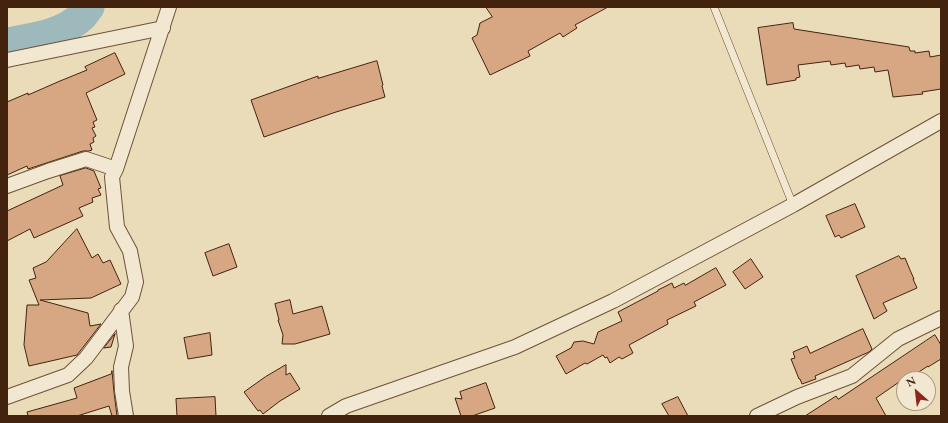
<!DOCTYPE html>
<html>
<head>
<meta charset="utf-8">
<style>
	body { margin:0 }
	#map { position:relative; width:948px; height:423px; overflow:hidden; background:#ebdcb9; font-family:"EB Garamond",serif }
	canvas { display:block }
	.frame { position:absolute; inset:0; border:8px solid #43230e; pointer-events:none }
	.north { position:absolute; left:896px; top:371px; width:40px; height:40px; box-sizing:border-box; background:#f2e8d2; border:1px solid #ac9984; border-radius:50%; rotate:332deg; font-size:11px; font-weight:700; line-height:16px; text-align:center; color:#43230e }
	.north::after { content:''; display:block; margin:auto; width:14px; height:18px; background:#8f2418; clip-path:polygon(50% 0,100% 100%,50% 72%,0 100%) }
</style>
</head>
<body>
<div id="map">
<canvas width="948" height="423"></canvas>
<div class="frame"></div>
<div class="north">N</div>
</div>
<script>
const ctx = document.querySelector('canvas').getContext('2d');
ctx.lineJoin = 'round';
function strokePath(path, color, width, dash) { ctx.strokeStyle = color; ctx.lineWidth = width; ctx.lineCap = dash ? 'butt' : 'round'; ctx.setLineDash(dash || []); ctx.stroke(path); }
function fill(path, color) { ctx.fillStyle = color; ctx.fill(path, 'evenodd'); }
strokePath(new Path2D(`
	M7,43C32,38 62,35 81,17C84,15 86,10 89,7`), '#9eb9bb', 31);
const building = new Path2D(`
	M486,7H608L575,25L577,28L563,37L560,33L528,51L530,56L490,75L472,38L477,35L480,23L492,17Z
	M793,23L794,29L909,47L910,51H915V53L929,51L930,57L941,55V89L922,92L923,94L893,97L888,70L875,72L874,67L860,69L859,65L846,67L845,63L831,65L830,61L798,65L800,77L796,78V80L767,85L758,28Z
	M115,53L125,74L86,93L97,120L93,122L95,127L92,128L96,136L93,138L94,142L90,144L92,150L89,151H83L28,169L27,166L7,175V102L28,93V95L60,81L87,70L85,67Z
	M377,61L383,85L382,86L385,97L336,112L264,137L251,100L318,76V78Z
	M86,168L94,171L101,188L98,189L101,195L92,198L93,202L79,208L83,216L34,238L30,229L7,241V211L63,185L60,176Z
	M855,204L865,227L841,238L839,235L835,237L826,216Z
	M77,229L92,258L98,254L103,263L110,260L121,284L91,298L40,300L88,313L90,326L101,324L77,355L29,366L24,345L27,305H39L29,280L36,278L33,268L46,262Z
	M229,244L237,267L213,276L205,253Z
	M899,256L901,259L905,258L910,270L914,279H913L917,288L883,303L887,311L874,319L856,276Z
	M751,259L763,277L745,289L733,272Z
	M716,268L726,285L694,302L696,306L667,320L668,324L629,345L633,353L622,359L619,357L610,363L607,357L605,358L603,355L587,364L585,363L566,374L556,356L571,348L574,342L583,341L594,344L598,332L622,321L618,312L658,291V290L672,283L674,288L684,283L685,285Z
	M290,300L293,314L322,306L330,334L295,344H282L283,335L278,320H279L275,304Z
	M863,329L872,349L869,352L815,376L816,379L802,384L800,379H799L791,359L795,358L793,352L807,346L810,353Z
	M210,333L212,355L188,359L184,338Z
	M115,334L111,347L104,348Z
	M935,335L941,345V359L928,367V366L908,379H904V382L902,380L876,398L886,416H805L836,396L838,399Z
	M286,365V375L290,373L300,389L280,401L263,414L260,410L258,411L244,392L265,377Z
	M112,371L114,392L117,416H112L109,406L77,416H28L27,412L77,398L74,388L111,374Z
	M486,383L495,408L472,416H461L455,398L462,399L460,392Z
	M215,397L216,416H177L176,399Z
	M678,397L688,416H669L662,404Z`);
fill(building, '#d7a683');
strokePath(building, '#43230e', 1);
const lane = new Path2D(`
	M714,7L793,205`);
const street = new Path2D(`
	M7,60L163,28
	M7,186L48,171L86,159L116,169
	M121,310L126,346L121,367L122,391L126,416
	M7,397L68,375L86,358L132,297L136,282L130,251L117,227L112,177L116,169L169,7
	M329,416L346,406L515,347L613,301L793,205L941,121
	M757,416L797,397L852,376L898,339L941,318`);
strokePath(lane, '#6d5139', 8);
strokePath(street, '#6d5139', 16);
strokePath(lane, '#f2e8d2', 7);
strokePath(street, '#f2e8d2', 14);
</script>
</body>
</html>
